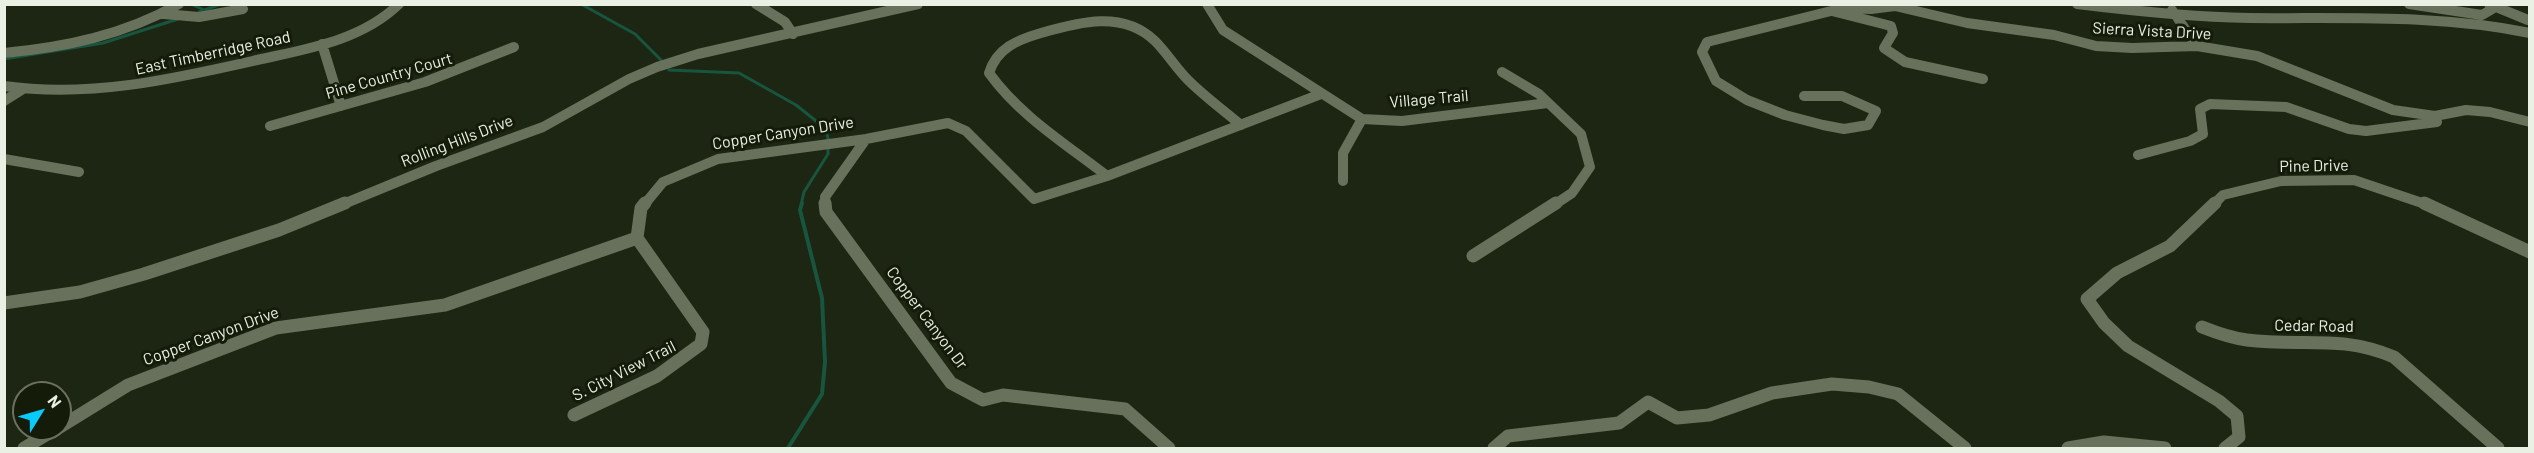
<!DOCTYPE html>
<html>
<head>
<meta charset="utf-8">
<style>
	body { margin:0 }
	#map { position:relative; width:2534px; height:453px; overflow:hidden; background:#1d2612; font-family:Barlow,sans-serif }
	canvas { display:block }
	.frame { position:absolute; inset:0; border:6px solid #eaf0e3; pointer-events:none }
	.north { position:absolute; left:12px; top:381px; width:60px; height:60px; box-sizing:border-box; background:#141c09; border:2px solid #6a7160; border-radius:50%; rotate:53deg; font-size:16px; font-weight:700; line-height:24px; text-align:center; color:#eaf0e3 }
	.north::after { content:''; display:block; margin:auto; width:21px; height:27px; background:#09cafa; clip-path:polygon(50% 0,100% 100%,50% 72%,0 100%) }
</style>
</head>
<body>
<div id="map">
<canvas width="2534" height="453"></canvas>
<div class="frame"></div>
<div class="north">N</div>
</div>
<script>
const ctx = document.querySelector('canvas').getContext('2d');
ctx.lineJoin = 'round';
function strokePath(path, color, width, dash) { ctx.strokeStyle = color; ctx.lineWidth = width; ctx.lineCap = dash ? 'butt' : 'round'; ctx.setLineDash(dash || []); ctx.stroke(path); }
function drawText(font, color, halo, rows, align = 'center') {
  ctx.font = font + ' Barlow,sans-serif'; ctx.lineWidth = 6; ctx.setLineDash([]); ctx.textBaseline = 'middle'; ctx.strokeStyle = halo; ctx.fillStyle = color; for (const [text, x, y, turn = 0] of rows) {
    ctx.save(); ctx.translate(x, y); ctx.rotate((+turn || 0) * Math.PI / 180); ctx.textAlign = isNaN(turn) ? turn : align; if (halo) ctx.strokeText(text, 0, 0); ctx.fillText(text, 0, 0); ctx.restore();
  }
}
strokePath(new Path2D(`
	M191,4L204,10
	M581,4L635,34L661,60
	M199,12L221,4
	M4,59L103,43L178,19
	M669,70L739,73L796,105L825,128L828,138V154L804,192L801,205`), '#17553f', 3);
strokePath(new Path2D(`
	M788,448L822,394L825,362L822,298L800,210L802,203`), '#17553f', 4);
strokePath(new Path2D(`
	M756,4L785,22L793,34
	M1207,4L1223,30L1362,119L1402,121L1548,103
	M2077,4C2134,11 2192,17 2249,18C2344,19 2436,14 2530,33
	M2409,4L2482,15L2494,8
	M2489,4L2528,20
	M2172,10L2197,46
	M1832,11L1891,26L1893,33L1884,48L1905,62L1983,79
	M164,14L199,17L243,9
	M322,44L341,106
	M4,53C66,47 124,35 179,4
	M1502,72L1539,94L1581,134L1590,167L1572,193L1554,205
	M4,86C91,98 173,79 257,60C306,49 361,41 399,4
	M1804,96H1842L1876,111L1868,125L1844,129L1823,125L1785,115L1747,100L1716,81L1702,52L1707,42L1843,8L1871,9L1895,6L1967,23L2054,35L2096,46L2132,48L2197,46L2257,56L2393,110L2435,116L2466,110L2490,112L2530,122
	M4,101L23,89
	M270,126L425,82L514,47
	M2138,155L2190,141L2203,134L2200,109L2210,104L2286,107L2349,129L2366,131L2437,122L2435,117
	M4,159L79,172
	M1107,176C1066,144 1020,116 989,73C997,48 1017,40 1041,33C1079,22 1123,10 1155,41C1167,53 1176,68 1188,80C1204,96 1223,110 1241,125
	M1343,181V153L1362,119
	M341,205L436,166L543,127L629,79L657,67L698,54L918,4
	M644,205L663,182L718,159L866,139L948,123L966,131L1034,199L1107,176L1321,94
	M826,205L825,197L866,139
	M2213,205L2223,195L2281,181L2354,180L2428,205`), '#67715b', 10);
strokePath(new Path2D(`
	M825,203L826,212L951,383L983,400L1003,395L1125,409L1169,448
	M2215,203L2170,246L2117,273L2087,299L2104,323L2128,346L2219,401L2237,416L2239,437L2225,448
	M2424,203L2530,252
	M1473,256L1556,203
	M4,303L80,292L144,274L279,230L345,203
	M2202,327C2217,333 2231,338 2247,340C2301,347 2340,334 2394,357L2498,448
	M574,415L657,376L701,344L703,332L637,238
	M60,427L128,385L276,328L445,305L637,238L641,208L645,203
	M24,448L56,429
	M1494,448L1508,436L1619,423L1648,402L1677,418L1709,415L1772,393L1832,384L1869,387L1898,394L1965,448
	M2068,448L2104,442L2165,448`), '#67715b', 13);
drawText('16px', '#eaf0e3', '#141c09', [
	["Sierra Vista Drive",2152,31,3],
	["East Timberridge Road",213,53,-12],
	["Pine Country Court",389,76,-16],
	["Village Trail",1429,99,-5],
	["Copper Canyon Drive",783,133,-9],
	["Rolling Hills Drive",457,141,-21],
	["Pine Drive",2314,166,-1],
	["Copper Canyon Dr",927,318,53],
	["Cedar Road",2314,326,1],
	["Copper Canyon Drive",211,336,-20],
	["S. City View Trail",624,371,-27]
]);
</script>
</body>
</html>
